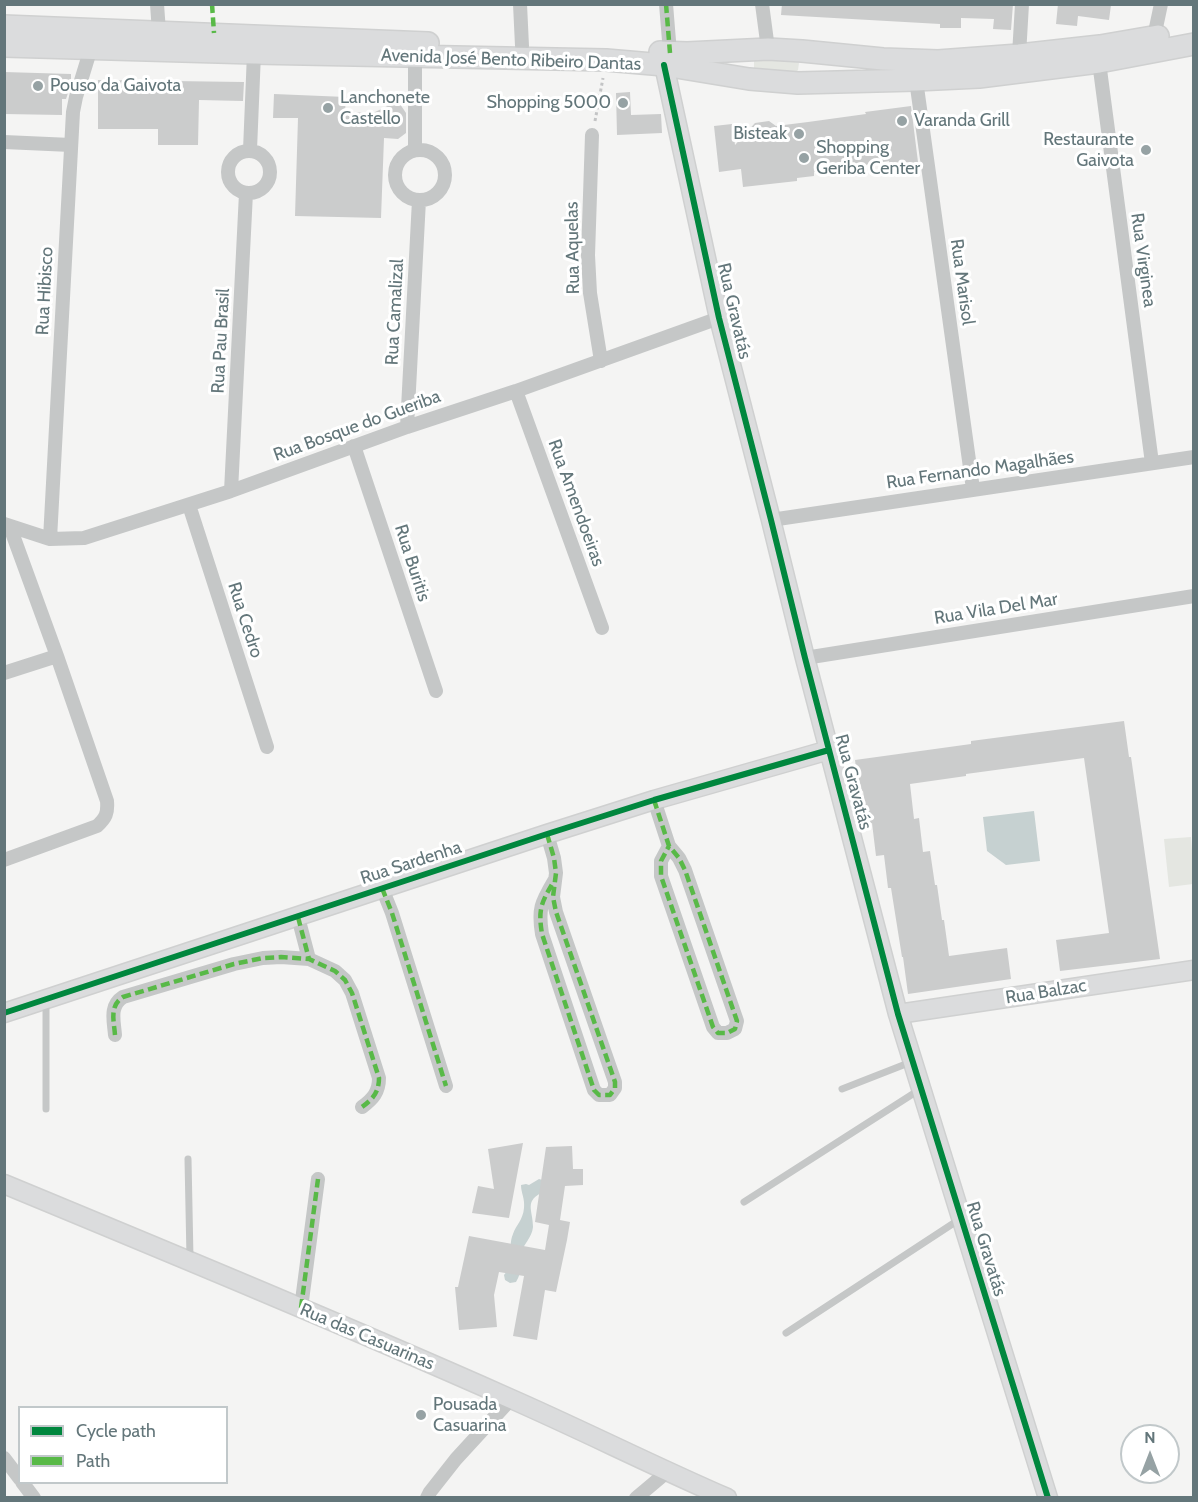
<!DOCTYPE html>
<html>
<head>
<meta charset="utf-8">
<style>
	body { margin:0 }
	#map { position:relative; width:1198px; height:1502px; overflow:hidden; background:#f4f4f3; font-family:Cabin,sans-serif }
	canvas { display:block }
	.frame { position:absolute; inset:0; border:6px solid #63767a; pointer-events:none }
	.legend { position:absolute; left:18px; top:1406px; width:210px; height:78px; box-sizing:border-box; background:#fff; border:2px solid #c1c8ca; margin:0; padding:8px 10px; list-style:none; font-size:18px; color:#63767a }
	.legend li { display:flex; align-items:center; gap:12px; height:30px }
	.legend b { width:30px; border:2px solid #c1c8ca }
	.north { position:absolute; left:1120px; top:1424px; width:60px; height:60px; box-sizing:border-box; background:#fff; border:2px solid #c1c8ca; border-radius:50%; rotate:0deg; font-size:16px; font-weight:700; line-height:24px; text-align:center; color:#63767a }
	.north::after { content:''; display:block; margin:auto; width:21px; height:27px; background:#96a2a4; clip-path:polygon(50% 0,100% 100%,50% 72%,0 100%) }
</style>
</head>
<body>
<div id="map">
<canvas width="1198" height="1502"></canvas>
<div class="frame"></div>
<ul class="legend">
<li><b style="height:8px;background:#00873e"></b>Cycle path</li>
<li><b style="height:8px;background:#58b947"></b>Path</li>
</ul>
<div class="north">N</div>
</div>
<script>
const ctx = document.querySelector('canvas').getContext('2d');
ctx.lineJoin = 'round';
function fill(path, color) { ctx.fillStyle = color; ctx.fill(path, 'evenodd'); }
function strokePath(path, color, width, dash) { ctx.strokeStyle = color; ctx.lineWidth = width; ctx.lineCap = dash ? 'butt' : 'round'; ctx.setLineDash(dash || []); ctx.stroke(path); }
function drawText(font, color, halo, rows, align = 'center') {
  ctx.font = font + ' Cabin,sans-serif'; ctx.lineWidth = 6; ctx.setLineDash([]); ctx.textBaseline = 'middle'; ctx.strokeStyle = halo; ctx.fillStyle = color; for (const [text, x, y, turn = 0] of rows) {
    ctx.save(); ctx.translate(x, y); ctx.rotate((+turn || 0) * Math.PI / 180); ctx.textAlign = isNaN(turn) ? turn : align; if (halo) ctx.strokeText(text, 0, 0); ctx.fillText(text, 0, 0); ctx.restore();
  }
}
fill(new Path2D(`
	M768,55L791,56L799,63L798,70L791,78L754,69V60Z
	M1191,837L1193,864V884L1169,887L1164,839Z`), '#e4e6e1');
fill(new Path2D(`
	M1034,811L1040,861L1006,865L987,851L983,817Z
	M539,1179L546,1181L545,1191C523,1201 533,1209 533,1227C532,1238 523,1244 521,1254C519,1265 523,1271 516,1282L510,1283L505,1280L504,1275C519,1258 506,1251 513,1234C516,1225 523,1220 524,1208C525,1198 521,1193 521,1185L526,1184L529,1185Z`), '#c6d1d1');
fill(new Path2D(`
	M782,4H1013L1011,30L993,29L994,19L961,18V28H940V24L781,15Z
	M1058,4L1111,5L1109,20L1078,16L1077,26L1056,24Z
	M4,72L71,74V84L66,99H62V115L4,114Z
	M98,80L244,82L243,101L199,100L198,145H158V129H98Z
	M630,92L631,115L661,114L662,133L617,135L616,93Z
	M274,94L346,97L345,112L373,113L398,101L406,113V133L398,139L384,138L381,218L295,216L298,118H273Z
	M911,106L919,170L890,174L889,161L859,166L860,171L839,174V169L814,172V176L797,178V181L743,187L741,169L719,172L714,126L732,124L735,145L755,123L769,121L776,126L808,122L866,114L865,112Z
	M1124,721L1129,757H1131L1160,959L1060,971L1056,940L1109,933L1084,758L966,774V776L910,784L914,819L919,818L923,852L930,851L935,885H937L942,920H944L949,956L1007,948L1011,979L908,994L903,957H902L891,888H888L884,855L876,856L872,823L868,824L863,791L859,792L855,760L971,744V741Z
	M523,1143L509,1218L472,1213L478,1186L494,1189L488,1149Z
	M572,1146L573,1169H583V1185L565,1186L560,1220L570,1222L567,1240L556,1292L545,1290L537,1340L513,1336L524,1276L499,1272L494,1295L497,1327L459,1330L455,1287H458L469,1236L545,1250L549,1225L535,1222L546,1147Z`), '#cbcccc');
const secondary = new Path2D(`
	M664,65L719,318L771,520L805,658L898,1014L1048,1498
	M4,1013L547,834L654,800L829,750
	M898,1014L1194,970
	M4,1184C173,1254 342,1324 509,1398C582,1430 653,1466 727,1498`);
const primary = new Path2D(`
	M4,26L428,43
	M4,46L254,53L606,60L664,65L749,79L798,83L916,80L979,77L1099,62L1194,44
	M660,52L687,53L768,49L802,51L883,59L938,61L1019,55L1100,46L1158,36`);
strokePath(secondary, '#cfd0d0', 21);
strokePath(primary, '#cfd0d0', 24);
strokePath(new Path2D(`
	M595,121L603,78`), '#c3c4c5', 3, [3, 3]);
strokePath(new Path2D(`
	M842,1089L911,1062
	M46,1109V1002
	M188,1159L190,1258
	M744,1202L919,1090
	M786,1333L960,1219`), '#c5c7c7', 7);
strokePath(new Path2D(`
	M157,4L159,32
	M520,4L522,46
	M666,4L670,53
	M762,4L768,49
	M1154,37L1161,4
	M1019,55L1022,4
	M415,56V150
	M1099,62L1152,463
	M916,80L973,489
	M592,135L588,255L590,293L601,361
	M4,142L71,145
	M250,150L254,53
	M395 175a25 25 0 1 1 50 0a25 25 0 1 1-50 0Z
	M228 172a21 21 0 1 1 42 0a21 21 0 1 1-42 0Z
	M516,391L602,628
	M407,427L419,200
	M354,446L436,691
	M231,491L246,193
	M189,505L267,747
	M771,520L1194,457
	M4,524L50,539L84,538L231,491L407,427L516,391L719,318
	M50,539L73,112L76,97L91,48
	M805,658L1194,596
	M4,673L57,656
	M654,800L669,846L679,858L685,870L737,1021L735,1029L727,1033H718L713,1027L661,876V861L669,846
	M547,834L554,858L556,873L553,897L556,912L615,1082V1088L610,1095H599L594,1090L542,934C538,909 541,903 554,881
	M4,860L97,826C106,818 108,813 107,801L57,656L10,527
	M382,888L392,913L446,1086
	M298,917L309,959
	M115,1035C114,1021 109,1006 123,997L234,964L263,958L281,957L309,959L335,971L345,980L352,993L379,1078C379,1092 373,1099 362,1107
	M301,1308L318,1179
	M4,1458L20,1479
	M22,1482L34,1498
	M427,1498L430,1492L456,1459L511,1399
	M636,1498L667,1472`), '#c5c7c7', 14);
strokePath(secondary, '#dbdcdd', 18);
strokePath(primary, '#dbdcdd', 21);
strokePath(new Path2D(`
	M212,4L214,33
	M666,4L670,53
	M654,800L669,846L679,858L685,870L737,1021L735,1029L727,1033H718L713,1027L661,876V861L669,846
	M547,834L554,858L556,873L553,897L556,912L615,1082V1088L610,1095H599L594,1090L542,934C538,909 541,903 554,881
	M382,888L392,913L446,1086
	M298,917L309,959
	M115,1035C114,1021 109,1006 123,997L234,964L263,958L281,957L309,959L335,971L345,980L352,993L379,1078C379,1092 373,1099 362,1107
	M301,1308L318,1179`), '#58b947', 4.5, [9, 4.5]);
strokePath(new Path2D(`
	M664,65L719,318L771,520L805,658L898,1014L1048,1498
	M4,1013L547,834L654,800L829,750`), '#00873e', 6);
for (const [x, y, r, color] of [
	[38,86,6,"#96a2a4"],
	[623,103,6,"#96a2a4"],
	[328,108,6,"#96a2a4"],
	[902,121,6,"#96a2a4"],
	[799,134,6,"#96a2a4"],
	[1146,150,6,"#96a2a4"],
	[804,158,6,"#96a2a4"],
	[421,1415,6,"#96a2a4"]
]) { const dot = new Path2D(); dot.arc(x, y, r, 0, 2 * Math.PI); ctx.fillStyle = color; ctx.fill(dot); strokePath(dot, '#fff', 2); }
drawText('18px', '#63767a', '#fff', [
	["Avenida José Bento Ribeiro Dantas",511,60,2],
	["Rua Aquelas",573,248,-91],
	["Rua Virginea",1143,260,82],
	["Rua Marisol",962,282,82],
	["Rua Hibisco",45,291,-87],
	["Rua Gravatás",734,311,77],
	["Rua Camalizal",395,312,-87],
	["Rua Pau Brasil",221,341,-87],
	["Rua Bosque do Gueriba",357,426,-20],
	["Rua Fernando Magalhães",980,470,-8],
	["Rua Amendoeiras",576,503,70],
	["Rua Buritis",412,563,72],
	["Rua Vila Del Mar",996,609,-9],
	["Rua Cedro",245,620,72],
	["Rua Gravatás",853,782,75],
	["Rua Sardenha",411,863,-18],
	["Rua Balzac",1046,992,-9],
	["Rua Gravatás",986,1249,73],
	["Rua das Casuarinas",367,1337,23]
]);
drawText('18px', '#63767a', '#fff', [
	["Pouso da Gaivota",50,86],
	["Lanchonete",340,98],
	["Castello",340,119],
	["Shopping 5000",611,103,"right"],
	["Varanda Grill",914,121],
	["Bisteak",787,134,"right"],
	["Restaurante",1134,140,"right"],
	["Gaivota",1134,161,"right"],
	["Shopping",816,148],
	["Geriba Center",816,169],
	["Pousada",433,1405],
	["Casuarina",433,1426]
], 'left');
</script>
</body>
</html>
